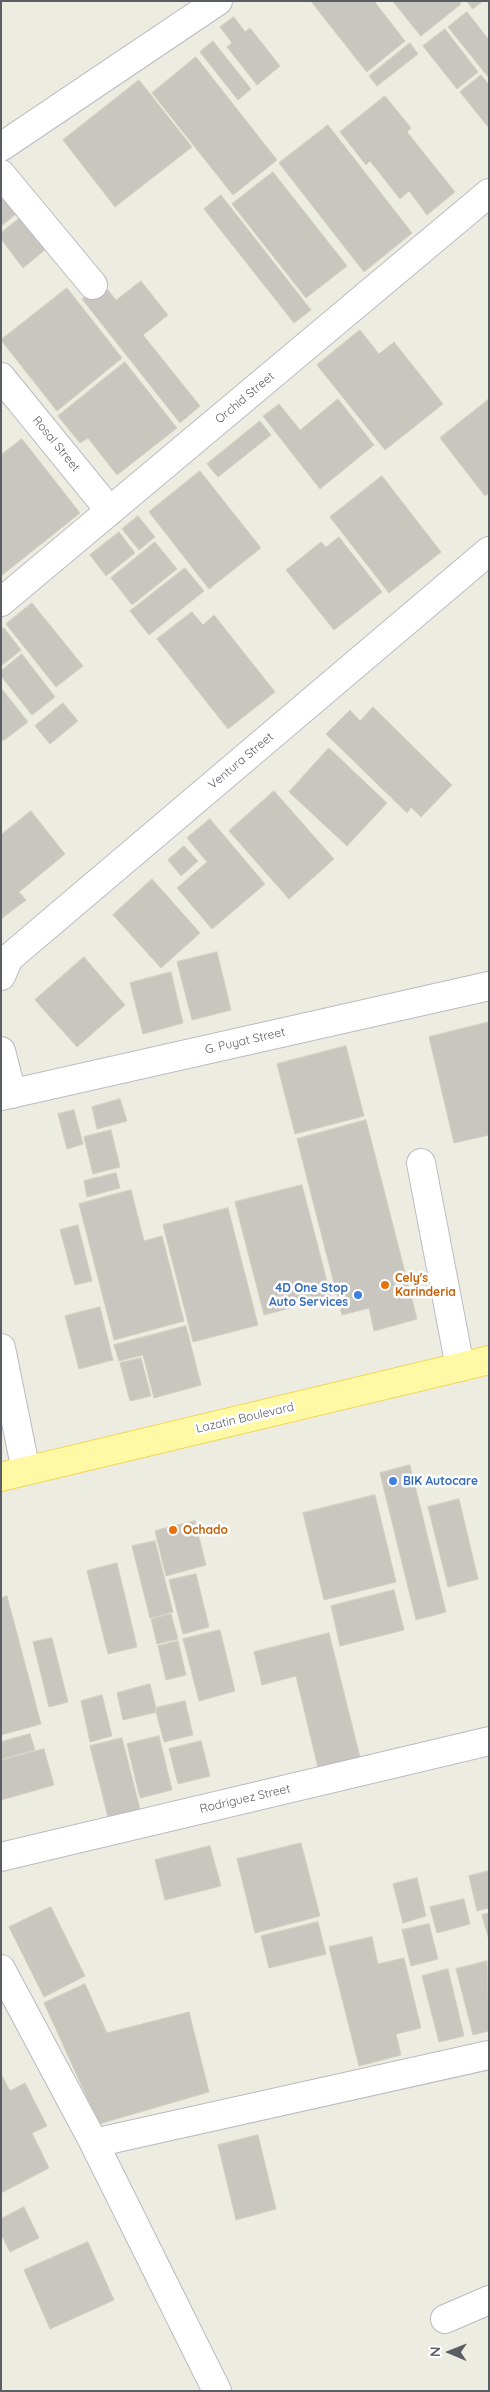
<!DOCTYPE html>
<html>
<head>
<meta charset="utf-8">
<style>
	body { margin:0 }
	#map { position:relative; width:490px; height:2392px; overflow:hidden; background:#edece1; font-family:Quicksand,sans-serif }
	canvas { display:block }
	.frame { position:absolute; inset:0; border:2px solid #5a5d63; pointer-events:none }
	.north { position:absolute; left:425px; top:2327px; width:50px; height:50px; -webkit-text-stroke:4px #fff; paint-order:stroke; rotate:271deg; font-size:14px; font-weight:700; line-height:20px; text-align:center; color:#5a5d63 }
	.north::after { content:''; display:block; margin:auto; width:18px; height:22px; background:#5a5d63; clip-path:polygon(50% 0,100% 100%,50% 72%,0 100%) }
</style>
</head>
<body>
<div id="map">
<canvas width="490" height="2392"></canvas>
<div class="frame"></div>
<div class="north">N</div>
</div>
<script>
const ctx = document.querySelector('canvas').getContext('2d');
ctx.lineJoin = 'round';
function fill(path, color) { ctx.fillStyle = color; ctx.fill(path, 'evenodd'); }
function strokePath(path, color, width, dash) { ctx.strokeStyle = color; ctx.lineWidth = width; ctx.lineCap = dash ? 'butt' : 'round'; ctx.setLineDash(dash || []); ctx.stroke(path); }
function drawText(font, color, halo, rows, align = 'center') {
  ctx.font = font + ' Quicksand,sans-serif'; ctx.lineWidth = 5; ctx.setLineDash([]); ctx.textBaseline = 'middle'; ctx.strokeStyle = halo; ctx.fillStyle = color; for (const [text, x, y, turn = 0] of rows) {
    ctx.save(); ctx.translate(x, y); ctx.rotate((+turn || 0) * Math.PI / 180); ctx.textAlign = isNaN(turn) ? turn : align; if (halo) ctx.strokeText(text, 0, 0); ctx.fillText(text, 0, 0); ctx.restore();
  }
}
const building = new Path2D(`
	M311,1H374L405,41L367,72Z
	M393,1H459L461,4L421,36Z
	M467,1H483L473,9Z
	M467,12L489,40V78L448,27Z
	M234,17L245,32L250,28L280,66L257,85L227,47L232,43L220,27Z
	M445,29L478,72L457,89L423,46Z
	M213,41L251,89L238,100L200,52Z
	M410,43L418,54L377,86L369,76Z
	M196,57L277,160L233,195L152,93Z
	M481,75L489,85V128L460,92Z
	M139,80L192,147L115,207L63,140Z
	M385,96L411,128L407,132L455,192L427,215L409,191L400,199L370,161L366,165L340,132Z
	M328,125L412,233L364,272L279,163Z
	M273,172L347,266L306,298L232,204Z
	M1,187L20,211L1,226Z
	M221,195L311,310L294,323L204,209Z
	M21,217L46,249L23,268L1,239V233Z
	M141,281L168,315L143,335L200,406L180,423L82,299L103,284L116,300Z
	M67,288L122,358L57,411L1,340Z
	M360,330L379,354L394,342L443,404L385,450L317,365Z
	M125,362L177,428L117,475L88,438L80,443L58,416Z
	M338,399L374,445L320,489L263,416L279,404L300,430Z
	M489,399V493L485,496L440,438Z
	M260,421L271,435L218,477L207,464Z
	M22,439L80,513L1,576V455Z
	M200,471L261,548L209,589L149,512Z
	M382,476L441,552L389,593L330,517Z
	M138,516L155,537L139,550L122,529Z
	M119,532L135,553L106,576L90,555Z
	M339,537L382,592L334,630L286,570L321,542L326,547Z
	M155,542L177,569L132,605L111,578Z
	M185,568L204,591L149,635L130,611Z
	M32,603L83,666L56,687L6,624Z
	M192,612L203,625L214,615L275,692L228,729L157,639Z
	M4,628L21,650L1,666V630Z
	M22,654L55,697L32,715L1,676V671Z
	M1,688L28,722L3,741L1,739Z
	M63,703L78,721L50,744L35,726Z
	M373,707L452,785L421,817L411,807L407,813L326,734L350,710L360,721Z
	M329,748L387,803L347,846L289,792Z
	M274,791L334,859L289,899L229,831Z
	M31,811L65,854L19,892L26,900L1,919V835Z
	M210,819L265,884L212,929L177,888L207,862L187,838Z
	M184,846L198,861L181,876L168,860Z
	M152,879L200,933L161,968L113,915Z
	M217,952L231,1010L192,1020L177,962Z
	M84,957L125,1005L77,1047L35,1000Z
	M171,972L183,1023L143,1034L130,983Z
	M489,1022V1135L454,1143L429,1037Z
	M346,1046L364,1116L295,1134L277,1064Z
	M120,1099L127,1121L97,1129L92,1107Z
	M74,1110L83,1144L67,1149L58,1114Z
	M366,1120L417,1319L374,1331L369,1308L342,1315L297,1139Z
	M111,1130L120,1167L93,1174L84,1137Z
	M116,1173L120,1188L87,1197L84,1181Z
	M302,1185L331,1297L264,1315L235,1202Z
	M131,1190L144,1241L162,1236L184,1321L114,1340L79,1204Z
	M228,1208L258,1325L193,1342L163,1225Z
	M78,1225L92,1281L75,1285L60,1230Z
	M100,1307L113,1360L79,1369L65,1316Z
	M186,1326L201,1385L154,1398L143,1355L119,1361L114,1345Z
	M141,1358L151,1396L130,1401L120,1363Z
	M410,1465L446,1612L416,1620L380,1473Z
	M375,1495L396,1582L324,1600L303,1513Z
	M459,1499L478,1579L448,1587L428,1507Z
	M195,1521L206,1565L166,1576L155,1531Z
	M155,1541L173,1612L150,1618L132,1546Z
	M117,1563L137,1647L108,1654L87,1571Z
	M196,1574L209,1627L183,1634L169,1580Z
	M394,1590L404,1630L340,1646L331,1606Z
	M7,1596L41,1724L1,1735V1598Z
	M171,1614L178,1639L157,1644L151,1619Z
	M220,1630L235,1691L199,1701L183,1639Z
	M329,1633L361,1761L319,1772L296,1676L262,1685L254,1652Z
	M52,1638L68,1702L49,1707L33,1642Z
	M178,1641L186,1675L166,1680L158,1646Z
	M150,1684L157,1712L123,1720L117,1693Z
	M102,1695L112,1736L90,1742L81,1701Z
	M185,1701L193,1735L164,1742L155,1708Z
	M30,1734L35,1750L1,1759V1742Z
	M159,1736L172,1790L140,1798L127,1744Z
	M122,1738L141,1813L109,1821L90,1746Z
	M201,1741L210,1776L178,1784L169,1749Z
	M44,1749L54,1785L1,1800V1760Z
	M301,1843L320,1916L255,1933L237,1859Z
	M210,1846L221,1886L165,1900L155,1860Z
	M489,1871V1908L477,1911L469,1876Z
	M417,1878L426,1916L403,1923L393,1884Z
	M464,1899L470,1924L437,1933L430,1907Z
	M51,1907L85,1976L44,1997L9,1927Z
	M489,1913V1940L482,1915Z
	M318,1922L326,1954L269,1968L261,1936Z
	M429,1924L438,1959L411,1966L402,1930Z
	M372,1937L378,1964L404,1958L421,2028L396,2034L401,2055L359,2066L329,1947Z
	M487,1961L489,2031L473,2035L456,1969Z
	M448,1969L464,2036L439,2042L422,1976Z
	M85,1984L107,2033L189,2012L209,2092L99,2124L44,2003Z
	M1,2074L10,2091L25,2083L47,2126L32,2133L49,2168L1,2193Z
	M258,2135L276,2209L236,2220L218,2145Z
	M24,2207L39,2238L10,2252L1,2234V2219Z
	M88,2242L114,2300L50,2329L24,2270Z`);
fill(building, '#c8c6bf');
strokePath(building, '#d2cec0', 1);
const minor = new Path2D(`
	M1,147L218,1
	M1,174L93,285
	M1,377L110,511
	M1,602L489,193
	M1,976L9,958L489,551
	M1,1051L12,1094
	M1,1096L489,986
	M421,1163L460,1367
	M1,1348L26,1471
	M1,1857L489,1741
	M1,1969L94,2143L217,2391
	M94,2143L489,2055
	M445,2319L489,2300`);
const major = new Path2D(`
	M1,1477L489,1360`);
strokePath(minor, '#b9bbc1', 30);
strokePath(major, '#f4d654', 30);
strokePath(minor, '#fff', 28);
strokePath(major, '#fff9a5', 28);
for (const [x, y, r, color] of [
	[385,1285,5,"#e8710a"],
	[358,1295,5,"#3f7fe0"],
	[393,1481,5,"#3f7fe0"],
	[173,1530,5,"#e8710a"]
]) { const dot = new Path2D(); dot.arc(x, y, r, 0, 2 * Math.PI); ctx.fillStyle = color; ctx.fill(dot); strokePath(dot, '#fff', 2); }
drawText('12px', '#5a5d63', '#fff', [
	["Orchid Street",245,398,-40],
	["Rosal Street",56,444,51],
	["Ventura Street",241,761,-40],
	["G. Puyat Street",245,1041,-13],
	["Lazatin Boulevard",245,1418,-13],
	["Rodriguez Street",245,1799,-13]
]);
drawText('bold 12px', '#c56008', '#fff', [
	["Cely's",395,1278],
	["Karinderia",395,1292],
	["Ochado",183,1530]
], 'left');
drawText('bold 12px', '#366cbe', '#fff', [
	["4D One Stop",348,1288],
	["Auto Services",348,1302],
	["BIK Autocare",403,1481,"left"]
], 'right');
</script>
</body>
</html>
